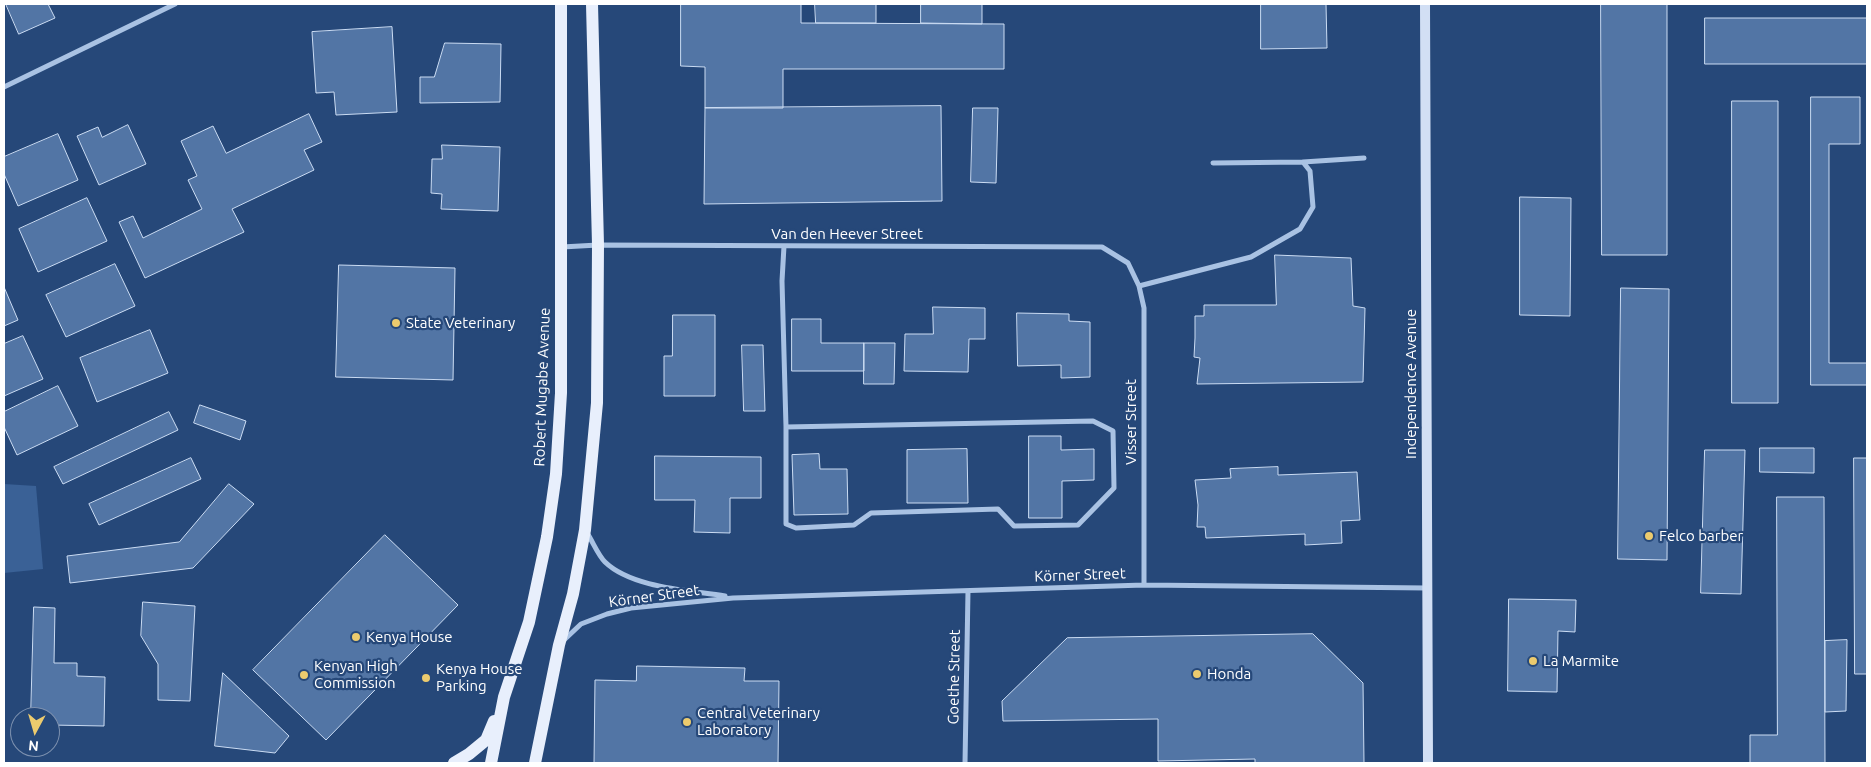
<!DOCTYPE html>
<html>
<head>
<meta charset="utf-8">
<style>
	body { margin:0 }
	#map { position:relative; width:1871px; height:767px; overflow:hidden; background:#264879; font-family:Ubuntu,sans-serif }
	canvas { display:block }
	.frame { position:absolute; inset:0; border:5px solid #fff; pointer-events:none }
	.north { position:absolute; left:10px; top:707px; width:50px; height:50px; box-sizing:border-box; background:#264879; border:1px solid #7d91af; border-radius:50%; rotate:186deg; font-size:14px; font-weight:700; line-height:20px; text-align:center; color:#fff }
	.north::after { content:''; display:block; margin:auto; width:18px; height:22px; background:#eccb6e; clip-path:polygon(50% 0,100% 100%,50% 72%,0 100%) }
</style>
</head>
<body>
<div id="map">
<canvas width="1871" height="767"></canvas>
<div class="frame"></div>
<div class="north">N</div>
</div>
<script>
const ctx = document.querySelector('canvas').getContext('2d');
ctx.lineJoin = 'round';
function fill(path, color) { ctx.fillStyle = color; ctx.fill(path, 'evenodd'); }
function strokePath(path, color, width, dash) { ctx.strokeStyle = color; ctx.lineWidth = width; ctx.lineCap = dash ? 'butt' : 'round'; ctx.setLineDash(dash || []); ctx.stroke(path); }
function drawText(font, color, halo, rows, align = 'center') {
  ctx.font = font + ' Ubuntu,sans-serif'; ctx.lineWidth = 4.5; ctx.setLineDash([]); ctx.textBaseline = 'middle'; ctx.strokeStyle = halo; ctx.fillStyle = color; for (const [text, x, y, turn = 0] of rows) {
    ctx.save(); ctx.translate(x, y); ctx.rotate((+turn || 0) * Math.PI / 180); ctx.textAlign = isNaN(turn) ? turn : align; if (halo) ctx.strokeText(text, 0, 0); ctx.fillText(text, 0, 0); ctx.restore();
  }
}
fill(new Path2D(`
	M4,484L36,486L43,569L4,573Z`), '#3a6196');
const building = new Path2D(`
	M6,4H48L55,18L19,34Z
	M681,4H801V23L1004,24V69H783V108H705V67L681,66Z
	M815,4H876V23H816Z
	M921,4H982V24L921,23Z
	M1261,4H1326L1327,48L1261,49Z
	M1601,4H1667V255H1602Z
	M1705,18H1867V64H1705Z
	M392,27L397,112L336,115L334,92L316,93L312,32Z
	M445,43L501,44L500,102L420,103V77H434Z
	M1811,97H1860V144H1829V363H1867V385H1811Z
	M1732,101H1778V403H1732Z
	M941,106L942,201L704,204L705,108Z
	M973,108H998L996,183L971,182Z
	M309,114L322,142L304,150L314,170L232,209L244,232L145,278L119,222L133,216L143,238L202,209L188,180L197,176L181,141L213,126L226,153Z
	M128,125L146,164L99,185L77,136L98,127L102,137Z
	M58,134L78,180L18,206L4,174V157Z
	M442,145L500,147L498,211L441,209L442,194L431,193L432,159H442Z
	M1520,197L1571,198L1570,316L1520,315Z
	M87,198L107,241L38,272L19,229Z
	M1275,255L1351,258L1353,306L1365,308L1363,382L1197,384L1200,358L1194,357L1195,338V316H1204V305H1276Z
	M115,264L135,306L66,337L46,295Z
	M339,265L455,268L453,380L336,377Z
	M4,287L18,320L4,326Z
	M1621,288L1669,289L1667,560L1618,559Z
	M933,307L985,308V339H969L968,372L904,371L905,334H933Z
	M1017,313L1069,314V321L1090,322V377L1061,378V365L1018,366Z
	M673,315H715V396H664V356H672Z
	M792,319H821V343H864V371H792Z
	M150,330L168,373L97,402L80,358Z
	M23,336L43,379L4,396V344Z
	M864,343H895L894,384H864Z
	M742,345H763L765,411H744Z
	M58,386L78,426L17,455L4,427V412Z
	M200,405L246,421L240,440L194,423Z
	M169,412L178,430L63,484L54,467Z
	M1029,436H1061V450L1094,449V480L1062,481V518H1029Z
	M1760,448H1814V473L1760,472Z
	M967,449L968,503H907V450Z
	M1705,450H1745L1741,594L1701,593Z
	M819,454L820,469H847L848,514L794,515L792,455Z
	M655,456L761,457V498H730V533L694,532L695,500H655Z
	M191,458L201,479L99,525L89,504Z
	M1854,458H1867V674H1855Z
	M1278,467V475L1357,472L1360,520L1341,521L1342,543L1305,545V534L1206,538L1205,527H1197L1198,505L1195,480L1231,478L1230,469Z
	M229,484L254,504L193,568L70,583L67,556L179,542Z
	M1777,497H1824L1825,763H1750V735H1777Z
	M385,535L458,605L326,740L253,670Z
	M1509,599L1576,600L1575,632L1558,631L1557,692L1508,691Z
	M143,602L195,606L190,701L158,700V664L141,636Z
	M34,607L55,608L54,663H77V676L105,677L104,726L50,725V717H31Z
	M1313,634L1363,683L1364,763H1255V759L1158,761V719L1003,721L1002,701L1067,638Z
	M1847,640L1846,711L1825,712V641Z
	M637,666L745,668L744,681H779L778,763H594L595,680L636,681Z
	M223,673L289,736L275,753L215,746Z`);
fill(building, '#5275a5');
strokePath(building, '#cbdcf3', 1);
strokePath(new Path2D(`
	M4,87L175,4
	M1303,162L1364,158
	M784,246L782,281L786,427V524L796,528L854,525L871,513L998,509L1014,526L1078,525L1114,488L1113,431L1093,421L786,427
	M562,247L598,245L1102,247L1128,263L1139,286L1144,308V585
	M1139,286L1251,257L1300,229L1313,207L1310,171L1303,162L1213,163
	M587,533C593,542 598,555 605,562C632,588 689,590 725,596
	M564,640L581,624L607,614L631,608L733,598L1144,585L1427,588
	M965,763L968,591`), '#a9c2e3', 5);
strokePath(new Path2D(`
	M1425,4L1428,763`), '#d2dff4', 10);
strokePath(new Path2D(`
	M454,763L469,754L486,740L494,721
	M491,763L504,697L529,622L547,537L556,474L561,393V4
	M535,763L559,645L573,594L585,530L597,403L598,245L592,4`), '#e8effc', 12);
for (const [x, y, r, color] of [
	[396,323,5,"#eccb6e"],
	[1649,536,5,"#eccb6e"],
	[356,637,5,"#eccb6e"],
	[1533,661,5,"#eccb6e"],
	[1197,674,5,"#eccb6e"],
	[304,675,5,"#eccb6e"],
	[426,678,5,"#eccb6e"],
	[687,722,5,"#eccb6e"]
]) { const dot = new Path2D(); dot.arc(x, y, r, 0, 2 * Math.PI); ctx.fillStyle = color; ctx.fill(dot); strokePath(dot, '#264879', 2); }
drawText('15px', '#fff', '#264879', [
	["Van den Heever Street",847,234],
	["Independence Avenue",1411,384,-90],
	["Robert Mugabe Avenue",542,387,-88],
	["Visser Street",1131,422,-90],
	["Körner Street",1080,575,-2],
	["Körner Street",654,596,-8],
	["Goethe Street",954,677,-89]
]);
drawText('15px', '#fff', '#264879', [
	["State Veterinary",406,323],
	["Felco barber",1659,536],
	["Kenya House",366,637],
	["La Marmite",1543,661],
	["Kenyan High",314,666],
	["Commission",314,683],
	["Kenya House",436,669],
	["Parking",436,686],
	["Honda",1207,674],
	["Central Veterinary",697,713],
	["Laboratory",697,730]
], 'left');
</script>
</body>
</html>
